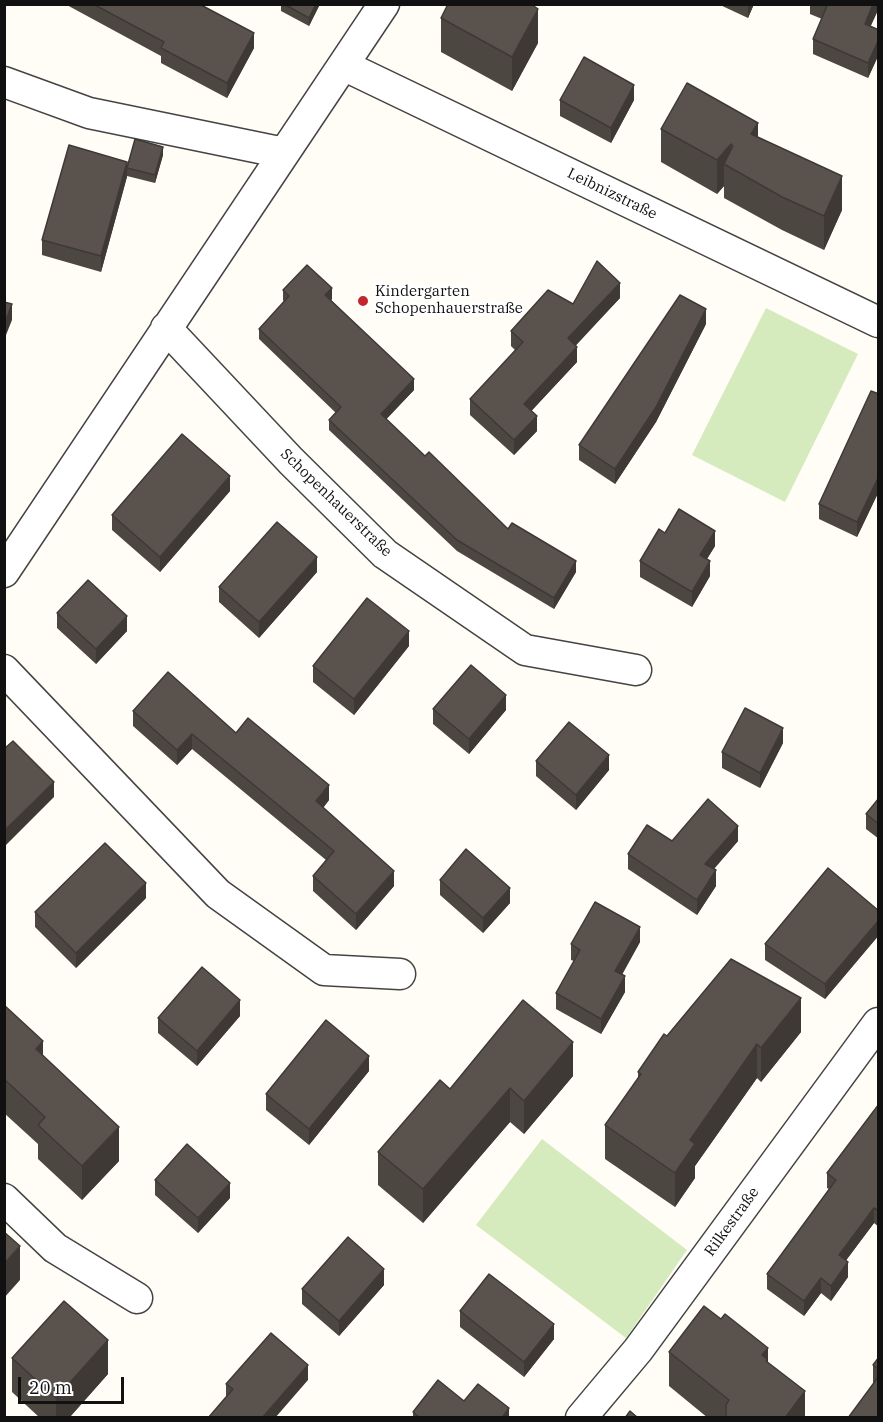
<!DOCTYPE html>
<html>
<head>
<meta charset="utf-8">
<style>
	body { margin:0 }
	#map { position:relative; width:883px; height:1422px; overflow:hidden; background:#fffdf5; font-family:"IBM Plex Serif",serif }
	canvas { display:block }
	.frame { position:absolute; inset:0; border:6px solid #111; pointer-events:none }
	.scale { position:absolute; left:18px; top:1377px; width:106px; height:27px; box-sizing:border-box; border:3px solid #111; border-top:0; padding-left:8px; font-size:18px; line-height:21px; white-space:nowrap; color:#111; -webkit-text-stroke:4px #fff; paint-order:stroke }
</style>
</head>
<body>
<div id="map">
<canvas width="883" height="1422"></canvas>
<div class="frame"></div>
<div class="scale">20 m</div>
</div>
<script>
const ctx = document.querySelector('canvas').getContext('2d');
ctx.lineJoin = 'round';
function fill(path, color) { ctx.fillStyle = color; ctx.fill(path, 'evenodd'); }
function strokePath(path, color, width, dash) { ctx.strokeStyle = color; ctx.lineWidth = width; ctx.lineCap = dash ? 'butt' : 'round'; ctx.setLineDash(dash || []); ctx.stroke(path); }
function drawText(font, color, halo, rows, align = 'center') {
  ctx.font = font + ' "IBM Plex Serif",serif'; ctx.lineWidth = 6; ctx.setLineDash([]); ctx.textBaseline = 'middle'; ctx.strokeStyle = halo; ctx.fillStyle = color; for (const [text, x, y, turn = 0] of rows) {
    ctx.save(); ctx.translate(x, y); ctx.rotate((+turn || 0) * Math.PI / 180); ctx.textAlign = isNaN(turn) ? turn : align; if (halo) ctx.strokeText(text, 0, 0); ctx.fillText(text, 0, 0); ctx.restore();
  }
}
fill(new Path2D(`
	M766,308L858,354L785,502L692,455Z
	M542,1139L687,1250L626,1338L476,1225Z`), '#d5ebbd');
const minor = new Path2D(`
	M345,66L878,322
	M4,82L89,113L284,153
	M166,328L291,461L385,554L525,650L636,670
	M4,572L384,4
	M4,670L218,894L324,970L400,974
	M4,1199L55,1248L137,1298
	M581,1418L638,1350L878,1023`);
strokePath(minor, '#444', 33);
strokePath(minor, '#fff', 30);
fill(new Path2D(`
	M65,4H199L254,48L227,98L161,63V56Z
	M281,4H320L309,26L281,11Z
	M718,4H754L748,18Z
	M810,4H879V8L870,26L879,30V54L868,78L813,54V39L822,19L810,14Z
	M441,18L538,43L512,91L441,52Z
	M560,100H634L611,143L560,116Z
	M661,129L758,137L842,210L824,250L782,230L724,198V186L717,194L661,162Z
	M163,155L155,183L127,176L101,272L42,255V240L127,165Z
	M283,290L332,299L331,300L414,390L386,419L425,456L508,529L576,572L554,609L457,551L329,430V420L336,413L259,339V329L284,302L283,300Z
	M620,298L575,345L577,362L531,411L537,431L514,455L470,415V399L516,351L511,346V331L573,304Z
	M706,324L656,422L615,484L579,460V445Z
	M879,394V491L857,537L819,519V504Z
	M230,491L160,572L112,530V515Z
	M665,533L715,546L707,559L710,576L692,607L640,577V561Z
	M317,572L259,638L219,602V587Z
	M57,613L127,631L96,664L57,628Z
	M409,646L354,715L313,682V666Z
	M433,709L506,710L469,754L433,724Z
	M133,711L236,733L329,800L323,808L394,886L356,930L313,891V876L326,860L192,749L177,765L133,726Z
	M783,743L760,788L722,768V752Z
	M536,761L609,770L576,810L536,776Z
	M879,798V839L866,829V814Z
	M672,841H738L714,869L716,886L697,915L628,869V854Z
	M440,880L510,903L483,933L440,895Z
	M146,898L76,968L35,927V912Z
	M879,911V935L825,999L765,960V944Z
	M640,942L622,975L625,992L601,1034L556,1009V993L574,961L571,960V944Z
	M4,1005L43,1056L119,1161L82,1200L38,1159V1144L4,1113Z
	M240,1016L197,1066L158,1033V1018Z
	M801,1032L761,1082L757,1078L695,1166V1178L675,1207L605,1159V1125L638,1079V1072L667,1036Z
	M369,1071L309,1145L266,1110V1094Z
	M573,1076L524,1134L510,1122L423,1223L378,1185V1152L450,1089Z
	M879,1104V1227L874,1223L846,1260L848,1277L831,1301L821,1293L804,1316L767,1289V1274L829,1189L827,1188V1173Z
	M155,1180L230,1198L198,1233L155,1195Z
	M384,1285L339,1336L302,1304V1289Z
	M460,1311L554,1339L524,1377L460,1327Z
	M669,1352L768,1363L805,1418H708L669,1386Z
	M879,1357V1418L873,1384V1365Z
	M12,1358L108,1374L69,1418H40L12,1392Z
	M308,1380L226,1397V1384Z
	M464,1401L509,1418H413V1412Z`), '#4d4742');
fill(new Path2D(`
	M316,4H320L309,26V18Z
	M748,4H754L748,18Z
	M873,4H879V8L865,39V24Z
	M538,9V43L512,91V57Z
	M254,33V48L227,98V83Z
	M879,39V54L868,78V63Z
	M634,85V100L611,143V128Z
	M758,123V156L751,134Z
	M731,144V168L724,164V186L717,194V160Z
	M163,147V155L155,183V175Z
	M127,162V177L101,272V256Z
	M842,176V210L824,250V216Z
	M620,283V298L568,354V338Z
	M332,288V299L325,306V295Z
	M12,304V320L4,340V325Z
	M706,309V324L656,422L615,484V469Z
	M577,347V362L524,419V404Z
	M414,379V390L381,425V414Z
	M537,416V431L514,455V440Z
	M230,476V491L160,572V557Z
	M879,476V491L857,537V522Z
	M715,531V546L700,570V555Z
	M317,557V572L259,638V622Z
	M576,561V572L554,609V598Z
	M710,561V576L692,607V592Z
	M127,616V631L96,664V649Z
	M409,631V646L354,715V699Z
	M506,695V710L469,754V739Z
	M783,728V743L760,788V773Z
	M192,734V749L177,765V750Z
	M609,755V770L576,810V795Z
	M54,782V797L4,847V831Z
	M329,785V800L316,817V801Z
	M738,826V841L705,879V864Z
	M716,870V886L697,915V900Z
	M394,871V886L356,930V914Z
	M146,883V898L76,968V953Z
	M510,888V903L483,933V918Z
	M879,920V935L825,999V984Z
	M640,927V942L615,986V971Z
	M625,976V992L601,1034V1019Z
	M801,998V1032L761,1082V1048Z
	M240,1000V1016L197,1066V1051Z
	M43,1041V1075L36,1049Z
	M573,1042V1076L524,1134V1101Z
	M757,1044V1078L695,1166V1178L675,1207V1173L690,1140Z
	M369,1056V1071L309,1145V1129Z
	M510,1088V1122L423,1223V1189Z
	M119,1127V1161L82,1200V1166Z
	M230,1183V1198L198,1233V1218Z
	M874,1208V1223L839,1270V1255Z
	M20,1246V1280L4,1298V1264Z
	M848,1262V1277L831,1301V1286Z
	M384,1269V1285L339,1336V1321Z
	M821,1278V1293L804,1316V1301Z
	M554,1324V1339L524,1377V1362Z
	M108,1340V1374L69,1418H56V1398Z
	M768,1348V1382L762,1355Z
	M308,1365V1380L275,1418H262Z
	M805,1391V1418H785Z
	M509,1408V1418H502Z`), '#3f3936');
const building = new Path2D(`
	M93,4H199L254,33L227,83L161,48L164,42Z
	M284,4H316L309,18Z
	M448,4H531L538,9L512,57L441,18Z
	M823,4H873L865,24L879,30V39L868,63L813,39L827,6Z
	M584,57L634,85L611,128L560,100Z
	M687,83L758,123L751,134L842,176L824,216L782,197L724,164L733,146L731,144L717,160L661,129Z
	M135,139L163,147L155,175L127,168Z
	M69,145L127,162L101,256L42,240Z
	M597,261L620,283L568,338L577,347L524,404L537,416L514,440L470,399L523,342L511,331L548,290L573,304Z
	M307,265L332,288L325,295L414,379L381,414L425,456L429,452L508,529L512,523L576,561L554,598L457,540L329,420L341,407L259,329L289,296L283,290Z
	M680,295L706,309L656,407L615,469L579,445Z
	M4,302L12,304L4,325Z
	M871,391L879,394V476L857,522L819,504Z
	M182,434L230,476L160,557L112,515Z
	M679,509L715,531L700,555L710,561L692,592L640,561L659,529L665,533Z
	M277,522L317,557L259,622L219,587Z
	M88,580L127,616L96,649L57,613Z
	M367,598L409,631L354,699L313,666Z
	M471,665L506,695L469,739L433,709Z
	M168,672L236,733L248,718L329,785L316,801L394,871L356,914L313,876L334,851L192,734L177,750L133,711Z
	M745,708L783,728L760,773L722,752Z
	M569,722L609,755L576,795L536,761Z
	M13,741L54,782L4,831V749Z
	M879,798V824L866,814Z
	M708,799L738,826L705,864L716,870L697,900L628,854L647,825L672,841Z
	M105,843L146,883L76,953L35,912Z
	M466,849L510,888L483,918L440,880Z
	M828,868L879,911V920L825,984L765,944Z
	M595,902L640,927L615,971L625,976L601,1019L556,993L580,950L571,944Z
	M731,959L801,998L761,1048L757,1044L690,1140L695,1144L675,1173L605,1125L641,1074L638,1072L664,1034L667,1036Z
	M202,967L240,1000L197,1051L158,1018Z
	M523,1000L573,1042L524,1101L510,1088L423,1189L378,1152L440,1080L450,1089Z
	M4,1005L43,1041L36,1049L119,1127L82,1166L38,1125L45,1117L4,1079Z
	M326,1020L369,1056L309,1129L266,1094Z
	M879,1104V1211L874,1208L839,1255L848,1262L831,1286L821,1278L804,1301L767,1274L836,1180L827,1173Z
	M187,1144L230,1183L198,1218L155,1180Z
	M4,1232L20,1246L4,1264Z
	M348,1237L384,1269L339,1321L302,1289Z
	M489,1274L554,1324L524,1362L460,1311Z
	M64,1301L108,1340L56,1398L12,1358Z
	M704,1306L721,1319L725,1314L768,1348L762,1355L767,1359L766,1361L805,1391L785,1418H728L726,1416V1405L729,1400L669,1352Z
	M271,1333L308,1365L262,1418H208L233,1389L226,1384Z
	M879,1357V1369L873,1365Z
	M879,1376V1418H848Z
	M438,1380L464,1401L478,1384L509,1408L502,1418H420L413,1412Z
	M630,1411L638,1418H625Z`);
fill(building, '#5a524d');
strokePath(building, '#3f3936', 1.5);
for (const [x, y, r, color] of [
	[363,301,6,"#c4262e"]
]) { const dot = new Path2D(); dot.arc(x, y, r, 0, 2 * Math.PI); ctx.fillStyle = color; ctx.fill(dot); strokePath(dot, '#fff', 2); }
drawText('15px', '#111', '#fff', [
	["Leibnizstraße",612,194,26],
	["Schopenhauerstraße",336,503,44],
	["Rilkestraße",732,1222,-54]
]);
drawText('15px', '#111', '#fff', [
	["Kindergarten",375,292],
	["Schopenhauerstraße",375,309]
], 'left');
</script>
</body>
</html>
